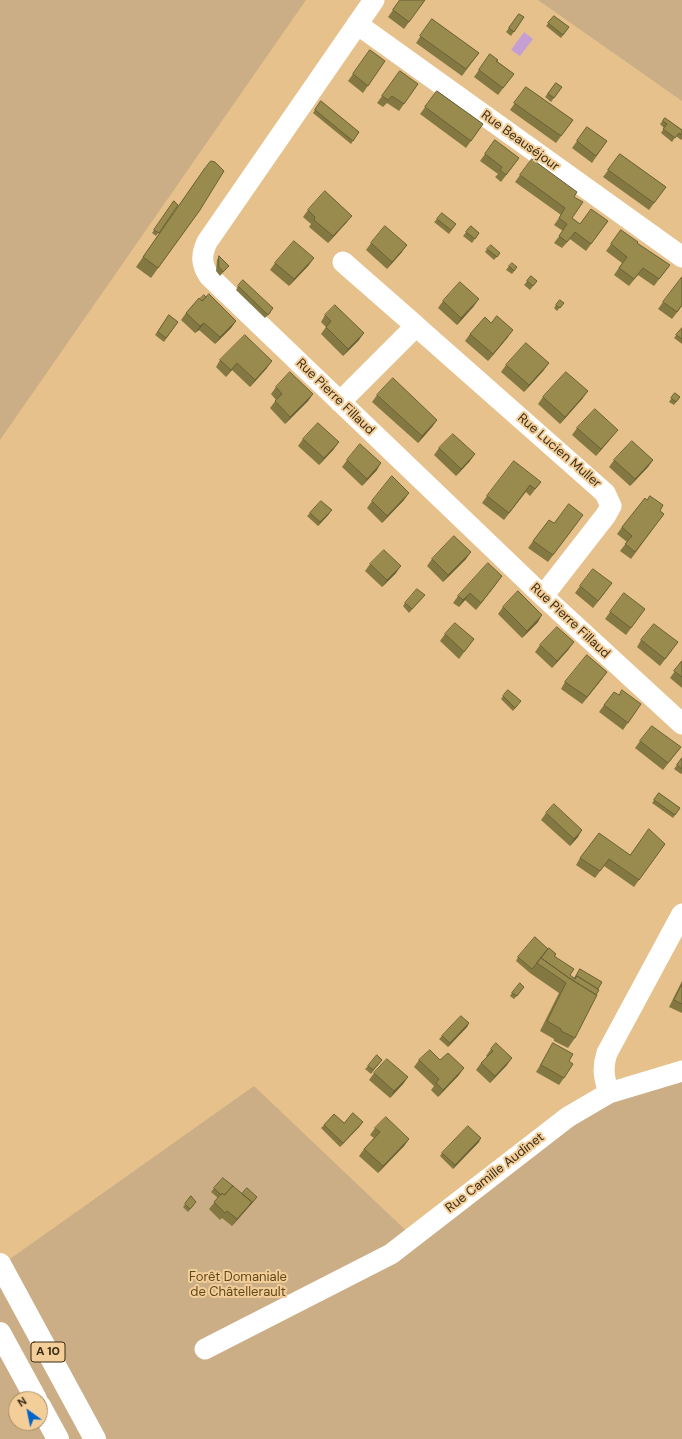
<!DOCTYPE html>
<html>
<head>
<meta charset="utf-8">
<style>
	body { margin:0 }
	#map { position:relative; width:682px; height:1439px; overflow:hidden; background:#e6c18b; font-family:"DM Sans",sans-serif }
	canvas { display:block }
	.north { position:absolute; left:8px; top:1391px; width:40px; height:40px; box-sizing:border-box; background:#f3ce98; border:1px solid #a98d64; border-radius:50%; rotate:327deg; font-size:11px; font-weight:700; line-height:16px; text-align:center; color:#3a2c16 }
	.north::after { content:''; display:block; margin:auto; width:14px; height:18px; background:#0263cb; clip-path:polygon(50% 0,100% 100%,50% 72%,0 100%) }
</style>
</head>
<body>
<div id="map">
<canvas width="682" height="1439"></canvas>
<div class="north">N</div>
</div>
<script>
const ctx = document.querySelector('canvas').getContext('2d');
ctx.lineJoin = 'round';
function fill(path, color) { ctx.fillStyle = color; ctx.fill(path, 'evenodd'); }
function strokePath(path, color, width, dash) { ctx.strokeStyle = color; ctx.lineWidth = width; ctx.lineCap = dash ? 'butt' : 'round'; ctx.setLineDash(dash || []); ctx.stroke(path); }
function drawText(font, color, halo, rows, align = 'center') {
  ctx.font = font + ' "DM Sans",sans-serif'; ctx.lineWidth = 4; ctx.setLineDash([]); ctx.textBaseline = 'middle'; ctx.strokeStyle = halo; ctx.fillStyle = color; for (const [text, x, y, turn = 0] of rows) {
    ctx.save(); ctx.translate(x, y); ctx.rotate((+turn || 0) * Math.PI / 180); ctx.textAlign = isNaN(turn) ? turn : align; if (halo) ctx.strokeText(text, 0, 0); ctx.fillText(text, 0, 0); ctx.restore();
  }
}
fill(new Path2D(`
	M0,0H306L0,440Z
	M538,0H682V101Z
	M682,1081V1439H0V1266L254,1086L418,1242L579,1121L620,1098ZM16,1399H40V1423H16Z`), '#cbae85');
fill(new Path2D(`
	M524,32L533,39L520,56L511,50Z`), '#c59fd3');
strokePath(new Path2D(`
	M374,0L207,242C201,255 201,264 209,276L543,596L682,724
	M357,24L682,257
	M343,262L416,326
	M340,402L416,326L605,493L611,506L606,515L543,596
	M609,1093C604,1078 602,1068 607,1053L682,914
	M205,1349L391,1254L568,1117L609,1093L682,1071`), '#fff', 21);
strokePath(new Path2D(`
	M0,1264L95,1439
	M0,1333L36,1399
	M40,1406L58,1439`), '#fff', 22);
fill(new Path2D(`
	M400,0H425L404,29L388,17Z
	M519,14L524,17L511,36L506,32Z
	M554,16L569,27L561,38L546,26Z
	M432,19L479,53L462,76L416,43Z
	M370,50L385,61L363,93L348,81Z
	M490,54L497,61L514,74L498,95L474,77Z
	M400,71L418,84L399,111L387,103L383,107L377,103Z
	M556,83L562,87L551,102L545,97Z
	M526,87L573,120L556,143L510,110Z
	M437,91L483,124L466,148L420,114Z
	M321,101L359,132L351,144L313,113Z
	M665,118L682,130V139L681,140L676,136L672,142L661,133L664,128L660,124Z
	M587,127L607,141L592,163L572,148Z
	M495,140L519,158L501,182L495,177L498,174L480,161Z
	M620,154L666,187L649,210L603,177Z
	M205,168L200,210L151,278L136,267Z
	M520,175L574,197L572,218L580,224L608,221L586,251L570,239L562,248L554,243L563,231L554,225L561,215L515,182Z
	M174,201L178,205L156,236L152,233Z
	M308,210L347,222L328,243L309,227L311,224L303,217Z
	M437,219L456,224L449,234L434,222Z
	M471,226L479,233L472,243L463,236Z
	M621,230L637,243L670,265L654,286L638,275L629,286L614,275L622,263L606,251Z
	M371,243L402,252L387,269L366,250Z
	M487,249L500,253L494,260L485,252Z
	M219,256L229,266L220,276L216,271L217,260Z
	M275,263L309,265L289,286L270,270Z
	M509,266L515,270L512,274L506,270Z
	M531,276L537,281L530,290L524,285Z
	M238,286L271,312L265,318L236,290Z
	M443,301L474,306L457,325L438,308Z
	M663,302L682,306L672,319L658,309Z
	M556,305L561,306L557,311L554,308Z
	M186,313L236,321L231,328L215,344L199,330L195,333L181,320Z
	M169,315L178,322L164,342L155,335Z
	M325,315L359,340L343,356L321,334L326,327L321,322Z
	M491,323L508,337L488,361L465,341L470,334Z
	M682,328V344L674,338Z
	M220,360L267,368L250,387L232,370L226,377L216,367Z
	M506,365L544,370L524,392L501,372Z
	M276,387L313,394L308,401L285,424L270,408L276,400L271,394Z
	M675,393L680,397L674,405L669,402Z
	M377,395L437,420L432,427L418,443L372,402Z
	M543,397L583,398L560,424L538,404Z
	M577,428L613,436L596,456L572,435Z
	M303,439L334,449L319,465L298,446Z
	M439,448L470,461L456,476L434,455Z
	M347,460L377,470L362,486L342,467Z
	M614,460H653L648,467L630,486L609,467Z
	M541,482L530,496L526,492L504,520L482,503L487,496Z
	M404,500L382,523L367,508L372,501Z
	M660,511L664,514L631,559L620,551L627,542L617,534L622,527Z
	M310,513L329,514L318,526L307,516Z
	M578,522L548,562L528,548L533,541L554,523Z
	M432,559H466L443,582L427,566Z
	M370,564L396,573L382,587L365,571Z
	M497,583L476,610L465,600L459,607L453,603L458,596Z
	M612,583L593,608L575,593L580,586Z
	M425,595L409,613L403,606L405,603Z
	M503,607L538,622L522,638L498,614Z
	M645,609L626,635L605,619L610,612Z
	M445,634L474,639L459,659L440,641Z
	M641,640L673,649L660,666L637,647Z
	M540,645L569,649L552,668L535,652Z
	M682,661V688L670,678Z
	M602,679L582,704L561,689L565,682Z
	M619,695L641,704L623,730L599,712L604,705Z
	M503,696L518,705L513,711L501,699Z
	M640,741L681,747L663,770L635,748Z
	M682,758V773L681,774L674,769Z
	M659,793L680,808L673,818L652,803Z
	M546,813L578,837L570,846L541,820Z
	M665,844L634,887L604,866L595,878L576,865L580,858L630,855Z
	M548,949L556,954L555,957L570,975L574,978L580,969L575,1038L568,1048L554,1041V1039L540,1031L559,993L530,973L516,961L518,957Z
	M682,981V1013L669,1007Z
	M521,991L514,999L510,996L512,993Z
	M469,1023L467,1027L448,1047L439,1039L442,1036Z
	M553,1043L569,1061L564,1078L559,1085L536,1072L549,1050Z
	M491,1049L507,1065L490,1083L476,1070L481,1063L487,1057L486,1056Z
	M382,1060L371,1074L365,1069L368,1066Z
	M419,1060H440L459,1075L438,1097L431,1090L434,1086L414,1067Z
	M374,1073L408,1077L403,1084L390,1098L369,1080Z
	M344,1123L360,1126L340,1147L321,1128L324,1125Z
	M375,1128L409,1139L404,1146L378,1173L359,1156L364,1149L374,1138L370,1135Z
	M479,1142L453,1169L440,1156L442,1153Z
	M214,1188L242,1194L254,1201L232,1226L222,1218L220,1220L209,1209L218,1198L211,1192Z
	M191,1196L194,1205L188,1212L183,1207Z`), '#847842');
fill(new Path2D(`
	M352,216L347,222L328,243L333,236Z
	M407,245L402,252L387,269L392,262Z
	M314,258L309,265L289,286L294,279Z
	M479,299L474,306L457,325L461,318Z
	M236,321L231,328L215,344L220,337Z
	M204,323L199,330L195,333L200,326Z
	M513,330L508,337L488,361L493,354Z
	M364,333L359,340L343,356L348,349Z
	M272,361L267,368L250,387L255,380Z
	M237,363L232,370L226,377L231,370Z
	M549,363L544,370L524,392L529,385Z
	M588,391L583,398L560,424L565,417Z
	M313,394L308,401L285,424L290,417Z
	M437,420L432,427L418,443L422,436Z
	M618,430L613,436L596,456L601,449Z
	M339,442L334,449L319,465L324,458Z
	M475,454L470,461L456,476L461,469Z
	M653,460L648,467L630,486L635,479Z
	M381,463L377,470L362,486L367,479Z
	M409,493L404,500L382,523L387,516Z
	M332,510L329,514L318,526L320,522Z
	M471,552L466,559L443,582L448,575Z
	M401,566L396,573L382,587L387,580Z
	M502,576L497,583L476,610L481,603Z
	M612,583L607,590L593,608L598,601Z
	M470,593L465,600L459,607L463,600Z
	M542,615L538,622L522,638L527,631Z
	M574,642L569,649L552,668L557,661Z
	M607,672L602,679L582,704L587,697Z
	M582,830L578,837L570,846L574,839Z
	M469,1023L467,1027L448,1047L450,1043Z
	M512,1058L507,1065L490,1083L495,1076Z
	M464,1068L459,1075L438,1097L443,1090Z
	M408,1077L403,1084L390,1098L394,1091Z
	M363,1122L360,1126L340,1147L343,1143Z
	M481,1138L479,1142L453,1169L455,1165Z
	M409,1139L404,1146L378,1173L383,1166Z
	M257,1197L254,1201L232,1226L237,1219Z`), '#6b6136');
const building = new Path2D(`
	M400,0H425L409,22L393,10Z
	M519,14L524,17L514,32L509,28Z
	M554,16L569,27L563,35L548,23Z
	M432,19L479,53L466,69L420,36Z
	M370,50L385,61L368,86L353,74Z
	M490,54L498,60L496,61L514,74L503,88L479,70Z
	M400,71L418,84L404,104L392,96L388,100L382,96Z
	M556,83L562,87L554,98L548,94Z
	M526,87L573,120L561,136L514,103Z
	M437,91L483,124L471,141L425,107Z
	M321,101L359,132L353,141L315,110Z
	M665,118L682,130V135L679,133L675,138L663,129L667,124L663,121Z
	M587,127L607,141L596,156L577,141Z
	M495,140L519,158L506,175L500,170L502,167L485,154Z
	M620,154L666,187L654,203L608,170Z
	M532,159L577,192L574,197L583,202L572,218L580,224L591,209L608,221L591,244L575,232L567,242L559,236L567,224L559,218L565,208L520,175Z
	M211,161L215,162L224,171L200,210L158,268L143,257L205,168Z
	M325,191L352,216L333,236L314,220L315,217L308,210Z
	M174,201L178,205L159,233L154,230Z
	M442,213L456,224L451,230L437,219Z
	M385,226L407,245L392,262L371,243Z
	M471,226L479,233L475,239L466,232Z
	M621,230L638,242L637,243L670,265L659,279L643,268L634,279L619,268L627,257L611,244Z
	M294,241L314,258L294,279L275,263Z
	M491,245L500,253L497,257L487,249Z
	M219,256L229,266L223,272L219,267Z
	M512,263L517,267L514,271L509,266Z
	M531,276L537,281L533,286L527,281Z
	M682,277V305L677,312L663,302Z
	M243,280L273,308L268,315L238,286Z
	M460,282L479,299L461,318L443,301Z
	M209,294L236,321L220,337L204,323L200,326L186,313L199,298L202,301Z
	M204,295L206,297L202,301L200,299Z
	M560,300L564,303L560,308L556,305Z
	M335,305L364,333L348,349L326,327L331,321L325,315Z
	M169,315L178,322L166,338L158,332Z
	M497,316L513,330L493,354L470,334L485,317L491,323Z
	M682,328V339L676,335Z
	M245,335L272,361L255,380L237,363L231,370L220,360Z
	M526,343L549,363L529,385L506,365Z
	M290,372L313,394L290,417L275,401L282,394L276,387Z
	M566,372L588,391L565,417L543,397Z
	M393,378L437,420L422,436L377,395Z
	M675,393L680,397L676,402L671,398Z
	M595,409L618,430L601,449L577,428Z
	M318,423L339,442L324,458L303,439Z
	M453,434L475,454L461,469L439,448Z
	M632,441L653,460L635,479L614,460Z
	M360,444L381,463L367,479L347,460Z
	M514,461L541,482L535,489L530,485L509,513L487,496Z
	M392,476L409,493L387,516L372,501Z
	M650,496L663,505L660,511L664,514L635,552L625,544L632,536L622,527L645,498L647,500Z
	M321,501L332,510L320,522L310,513Z
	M569,504L583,515L553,555L533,541L549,520L554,523Z
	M454,536L471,552L448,575L432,559Z
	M384,550L401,566L387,580L370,564Z
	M488,563L502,576L481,603L470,593L463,600L458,596Z
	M593,569L612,583L598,601L580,586Z
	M417,589L425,595L412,609L405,603Z
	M518,591L542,615L527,631L503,607Z
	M624,593L645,609L631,628L610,612Z
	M455,623L474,639L464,652L445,634Z
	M654,624L678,642L665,659L641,640Z
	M557,627L574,642L557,661L540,645Z
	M587,655L607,672L587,697L565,682Z
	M682,661V677L674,671Z
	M508,690L521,701L515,708L503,696Z
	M622,690L641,704L628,723L604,705L614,692L619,695Z
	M652,726L681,747L668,763L640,741Z
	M682,758V769L677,765Z
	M659,793L680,808L675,815L654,800Z
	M554,804L582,830L574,839L546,813Z
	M649,829L665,844L639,880L609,859L600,871L580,858L599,833L630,855Z
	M535,937L548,949L537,963L532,969L518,957Z
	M549,948L556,954L554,956L574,969L570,975L575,979L577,976L599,990L596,995L569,978L541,958Z
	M541,958L569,978L597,995L575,1038L561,1031V1029L547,1021L566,983L537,963Z
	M580,969L602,982L598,989L577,976L575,978Z
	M520,983L524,987L517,996L512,993Z
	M682,984V1004L674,1000Z
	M461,1016L469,1023L450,1043L442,1036Z
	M496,1043L512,1058L495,1076L481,1063L493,1051L491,1049Z
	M553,1043L573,1054L569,1061L573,1064L564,1078L541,1065Z
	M430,1050L440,1060L448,1053L464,1068L443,1090L436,1083L439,1079L419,1060Z
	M377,1055L382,1060L373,1070L368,1066Z
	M387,1059L408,1077L394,1091L374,1073Z
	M353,1113L363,1122L343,1143L324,1125L334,1114L344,1123Z
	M386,1117L409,1139L383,1166L364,1149L380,1132L375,1128Z
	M468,1126L481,1138L455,1165L442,1153Z
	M223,1178L233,1186L224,1195L222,1193L221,1195L214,1188Z
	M233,1186L252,1202L237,1219L227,1211L225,1213L214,1202L222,1193L224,1195Z
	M247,1188L257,1197L249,1206L252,1202L242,1194Z
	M191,1196L196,1202L190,1209L185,1204Z`);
fill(building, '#998b4d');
strokePath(building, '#6b6136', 1);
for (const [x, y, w] of [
	[48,1352,34]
]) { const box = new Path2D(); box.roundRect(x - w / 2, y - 10, w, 20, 3); ctx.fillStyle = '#f3ce98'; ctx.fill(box); strokePath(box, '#3a2c16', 1); }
drawText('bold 12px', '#3a2c16', null, [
	["A 10",48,1352]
]);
drawText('13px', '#3a2c16', '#f3ce98', [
	["Rue Beauséjour",520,141,36],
	["Rue Pierre Fillaud",335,397,44],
	["Rue Lucien Muller",559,451,41],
	["Rue Pierre Fillaud",570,621,43],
	["Rue Camille Audinet",495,1173,-38]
]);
drawText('13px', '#62481d', '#f3ce98', [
	["Forêt Domaniale",238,1278],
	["de Châtellerault",238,1293]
]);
</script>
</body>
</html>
